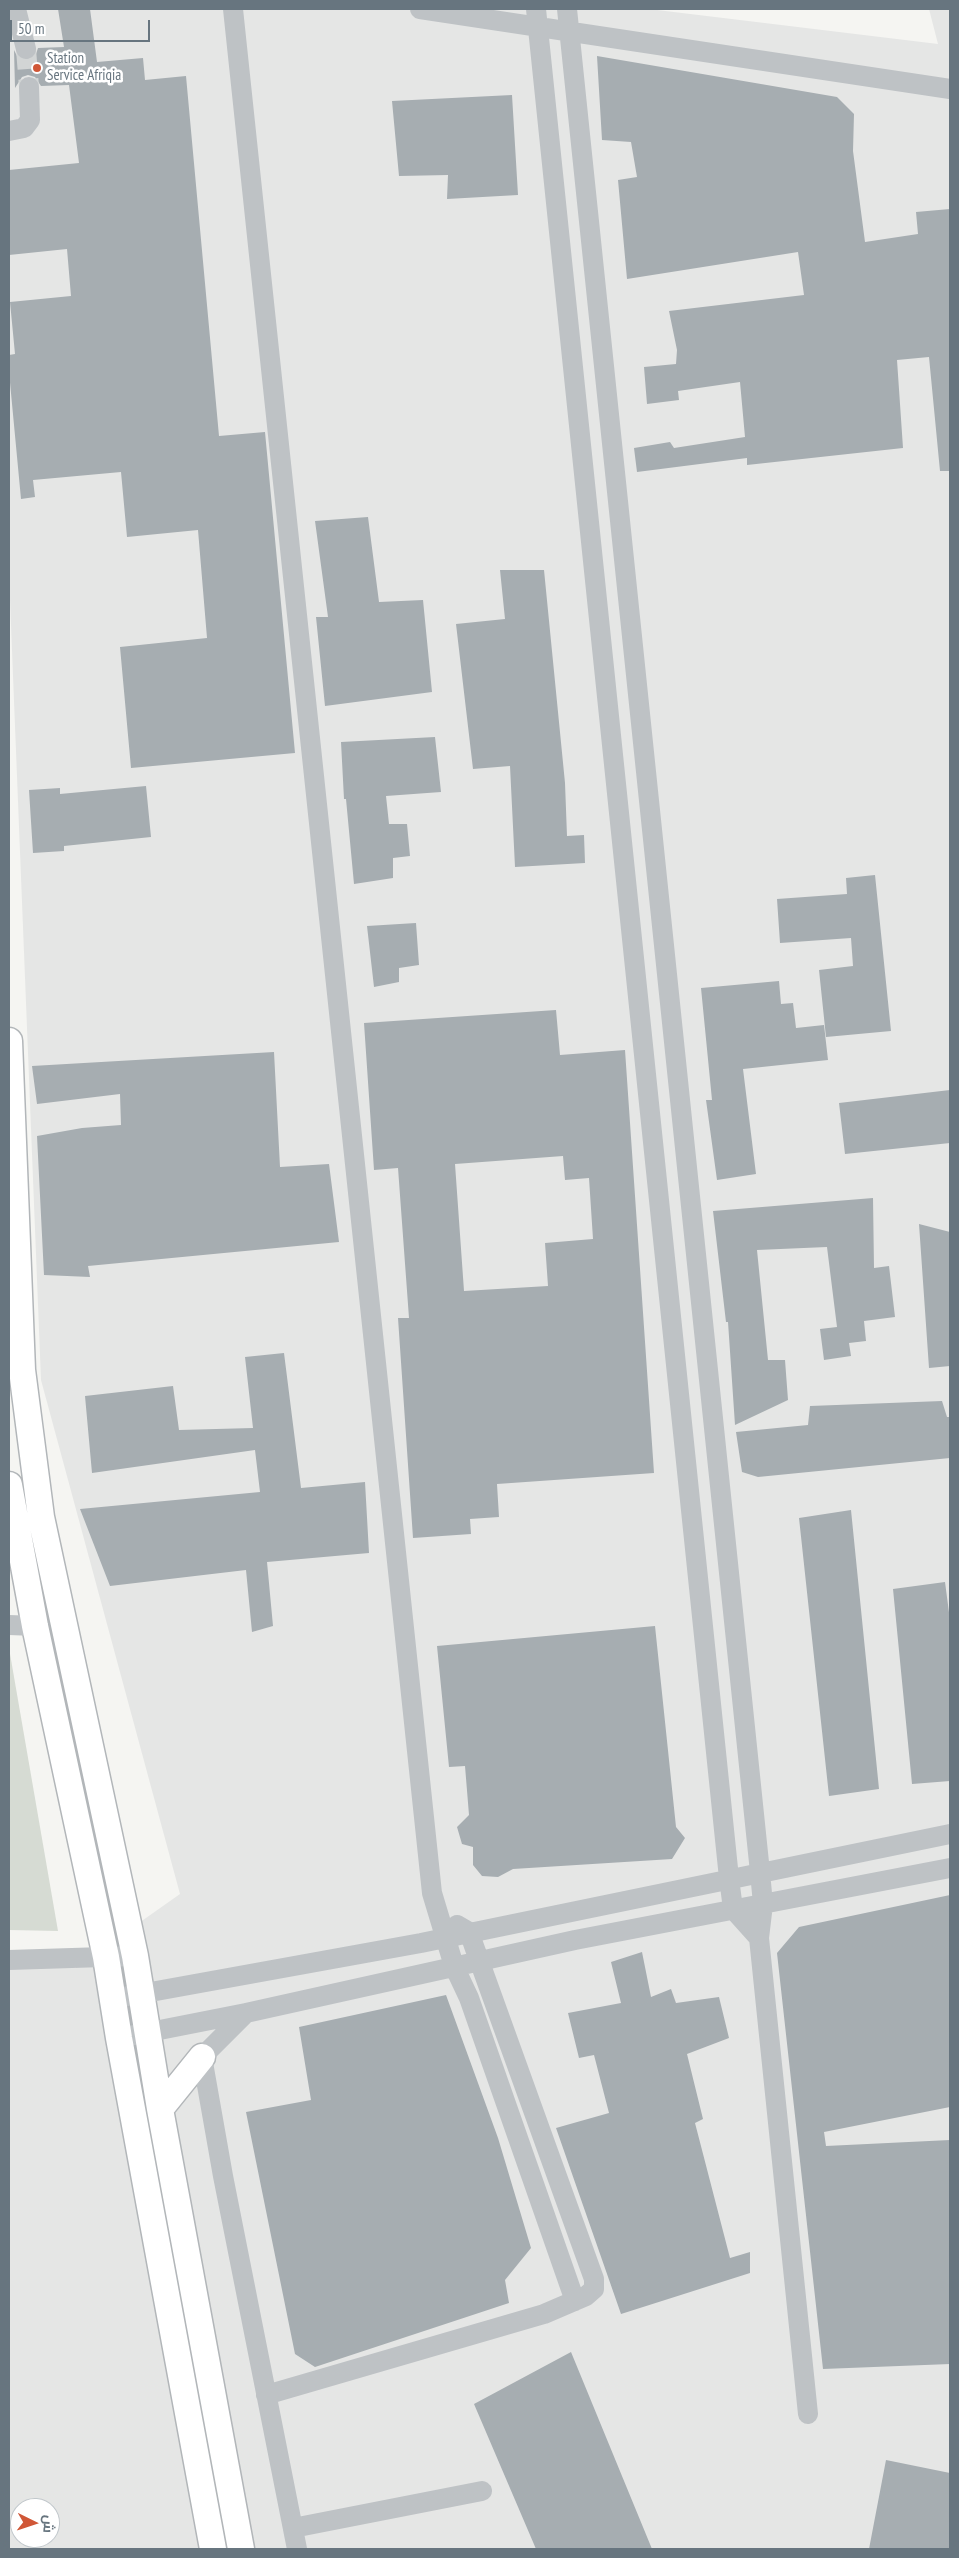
<!DOCTYPE html>
<html>
<head>
<meta charset="utf-8">
<style>
	body { margin:0 }
	#map { position:relative; width:959px; height:2558px; overflow:hidden; background:#f5f5f2; font-family:"PT Sans Narrow",Cairo,sans-serif }
	canvas { display:block }
	.frame { position:absolute; inset:0; border:10px solid #67757f; pointer-events:none }
	.north { position:absolute; left:10px; top:2498px; width:50px; height:50px; box-sizing:border-box; background:#fff; border:1px solid #c2c8cc; border-radius:50%; rotate:94deg; font-size:14px; font-weight:700; line-height:20px; text-align:center; color:#67757f }
	.north::after { content:''; display:block; margin:auto; width:18px; height:22px; background:#d05737; clip-path:polygon(50% 0,100% 100%,50% 72%,0 100%) }
	.scale { position:absolute; left:10px; top:20px; width:140px; height:22px; box-sizing:border-box; border:2px solid #67757f; border-top:0; padding-left:6px; font-size:15px; line-height:18px; white-space:nowrap; color:#67757f; -webkit-text-stroke:4px #fff; paint-order:stroke }
</style>
</head>
<body>
<div id="map">
<canvas width="959" height="2558"></canvas>
<div class="frame"></div>
<div class="north">ش</div>
<div class="scale">50 m</div>
</div>
<script>
const ctx = document.querySelector('canvas').getContext('2d');
ctx.lineJoin = 'round';
function fill(path, color) { ctx.fillStyle = color; ctx.fill(path, 'evenodd'); }
function strokePath(path, color, width, dash) { ctx.strokeStyle = color; ctx.lineWidth = width; ctx.lineCap = dash ? 'butt' : 'round'; ctx.setLineDash(dash || []); ctx.stroke(path); }
function drawText(font, color, halo, rows, align = 'center') {
  ctx.font = font + ' "PT Sans Narrow",sans-serif'; ctx.lineWidth = 5; ctx.setLineDash([]); ctx.textBaseline = 'middle'; ctx.strokeStyle = halo; ctx.fillStyle = color; for (const [text, x, y, turn = 0] of rows) {
    ctx.save(); ctx.translate(x, y); ctx.rotate((+turn || 0) * Math.PI / 180); ctx.textAlign = isNaN(turn) ? turn : align; if (halo) ctx.strokeText(text, 0, 0); ctx.fillText(text, 0, 0); ctx.restore();
  }
}
fill(new Path2D(`
	M9,9H649L938,44L929,9H950V2549H9V1961L75,1968L180,1894L41,1380L9,575ZM20,2508H50V2538H20Z`), '#e5e6e5');
fill(new Path2D(`
	M9,1648L58,1931L9,1930Z`), '#d6dbd3');
fill(new Path2D(`
	M58,9H90L97,62L143,58L145,80L186,76L219,436L265,432L295,753L131,768L120,647L207,638L198,530L127,537L121,472L33,480L35,497L21,499L9,372V355L15,354L10,302L71,296L67,249L9,255V170L79,163L69,85L41,86L35,77L28,75L22,77L15,88L14,50L18,58L28,61L35,57L38,48L64,47Z
	M597,56L837,97L854,114L853,151L865,242L918,234L916,212L950,209V471H940L929,357L897,360L903,448L747,465V458L637,472L634,448L670,442L674,448L745,437L740,382L678,391L679,400L647,404L644,367L676,364L677,350L669,311L804,295L798,252L627,279L618,180L637,177L631,142L602,140Z
	M512,95L518,195L447,199L448,175L399,176L392,101Z
	M368,517L379,602L423,600L432,692L325,706L316,617H328L315,521Z
	M500,570H544L565,783L567,836L584,835L585,863L515,867L510,766L473,769L456,624L505,619Z
	M435,737L441,792L386,796L389,824H407L410,856L393,858V878L354,884L346,799H344L341,742Z
	M146,786L151,837L64,846V851L33,853L29,790L60,788V794Z
	M875,875L891,1031L826,1037L819,970L853,966L851,938L780,943L777,899L847,894L846,878Z
	M416,923L419,965L399,968V982L374,987L367,926Z
	M779,981L781,1004L793,1003L796,1028L824,1025L828,1060L743,1069L756,1174L717,1180L706,1100H712L701,988Z
	M556,1010L560,1055L625,1050L654,1473L497,1484L499,1517L470,1519L471,1534L413,1538L398,1318H409L398,1168L374,1170L364,1023ZM563,1156L565,1180L589,1178L593,1239L545,1243L548,1286L464,1291L455,1164Z
	M274,1052L280,1167L329,1164L339,1242L88,1266L90,1277L44,1275L37,1136L82,1128L121,1125L120,1094L37,1104L32,1066Z
	M950,1090V1143L845,1154L839,1103Z
	M873,1198L874,1268L889,1266L895,1317L864,1321L866,1341L849,1343L851,1356L824,1360L820,1329L837,1327L827,1247L757,1250L768,1360H785L788,1400L735,1425L728,1322H726L713,1211Z
	M919,1224L950,1232V1366L929,1368Z
	M284,1353L301,1488L365,1482L369,1553L267,1562L273,1626L252,1632L246,1570L110,1586L80,1509L260,1492L255,1450L92,1473L85,1396L173,1386L179,1430L253,1428L245,1357Z
	M942,1401L947,1417H950V1458L758,1477L742,1472L736,1432L808,1425L810,1406Z
	M851,1510L879,1789L829,1796L799,1518Z
	M945,1582L950,1620V1781L912,1784L893,1589Z
	M655,1626L676,1827L685,1838L672,1859L513,1869L498,1877L482,1876L473,1865V1847L462,1844L457,1827L469,1815L465,1766L449,1767L437,1646Z
	M950,1895V2107L824,2132L826,2146L950,2140V2364L823,2369L777,1953L799,1927Z
	M642,1952L651,1997L671,1989L676,2003L719,1997L729,2038L687,2054L703,2119L695,2123L730,2258L750,2252V2273L621,2314L556,2128L609,2113L594,2055L579,2058L568,2013L621,2003L611,1962Z
	M446,1995L498,2138L531,2248L505,2280L509,2303L315,2367L295,2354L246,2112L311,2100L299,2027Z
	M571,2352L652,2549H536L474,2404Z
	M886,2460L950,2473V2549H869Z`), '#a6adb1');
strokePath(new Path2D(`
	M26,49L29,87`), '#d2d5d5', 20, [20, 10]);
const major = new Path2D(`
	M9,1041L22,1370L41,1517L135,1956L160,2109L241,2549
	M9,1485L35,1626L106,1957L119,2038L213,2549
	M160,2109L202,2057`);
strokePath(major, '#b2b6b9', 29);
strokePath(new Path2D(`
	M16,9L26,49
	M233,9L432,1893L454,1966L469,1998L575,2301
	M420,9L950,89
	M536,9L729,1878L733,1909L759,1938
	M567,9L760,1872L763,1904L759,1938L808,2414
	M9,131L24,128L30,120L29,87
	M9,1625L35,1626
	M9,1960L135,1956
	M112,1999L421,1943L950,1834
	M119,2038L246,2013
	M266,2395L544,2314L586,2296L594,2289V2279L479,1960L469,1932L457,1925
	M293,2528L482,2491
	M297,2549L223,2176L202,2057L246,2013L575,1940L950,1868`), '#bec2c5', 20);
strokePath(major, '#fff', 26);
for (const [x, y, r, color] of [
	[37,68,5,"#d05737"]
]) { const dot = new Path2D(); dot.arc(x, y, r, 0, 2 * Math.PI); ctx.fillStyle = color; ctx.fill(dot); strokePath(dot, '#fff', 2); }
drawText('15px', '#67757f', '#fff', [
	["Station",47,59],
	["Service Afriqia",47,76]
], 'left');
</script>
</body>
</html>
